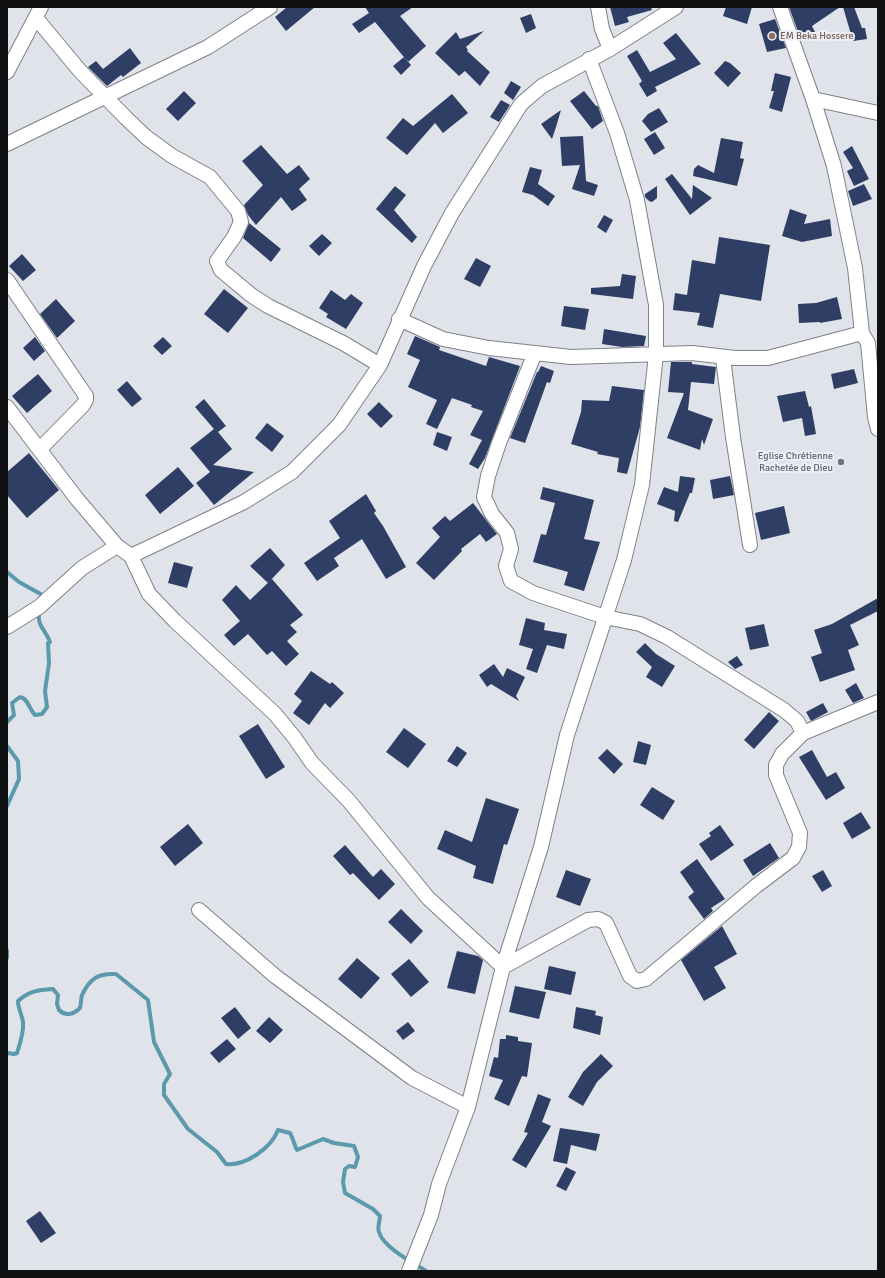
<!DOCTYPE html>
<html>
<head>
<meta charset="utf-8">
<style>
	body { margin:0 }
	#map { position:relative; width:885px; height:1278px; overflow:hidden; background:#e0e3e9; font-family:Signika,sans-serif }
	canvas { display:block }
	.frame { position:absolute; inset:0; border:8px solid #101113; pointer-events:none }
</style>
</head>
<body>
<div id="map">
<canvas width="885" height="1278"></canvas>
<div class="frame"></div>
</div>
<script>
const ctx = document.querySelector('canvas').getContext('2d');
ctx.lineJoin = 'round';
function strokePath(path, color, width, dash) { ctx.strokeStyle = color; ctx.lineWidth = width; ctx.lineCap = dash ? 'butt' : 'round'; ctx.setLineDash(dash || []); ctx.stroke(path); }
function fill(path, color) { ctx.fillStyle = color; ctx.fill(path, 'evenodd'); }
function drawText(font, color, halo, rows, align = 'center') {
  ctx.font = font + ' Signika,sans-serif'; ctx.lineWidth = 4; ctx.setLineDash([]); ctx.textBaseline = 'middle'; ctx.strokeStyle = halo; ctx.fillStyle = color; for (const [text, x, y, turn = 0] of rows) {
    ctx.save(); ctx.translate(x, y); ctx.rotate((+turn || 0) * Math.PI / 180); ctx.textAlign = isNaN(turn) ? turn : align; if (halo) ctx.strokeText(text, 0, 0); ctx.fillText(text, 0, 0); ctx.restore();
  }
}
strokePath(new Path2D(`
	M7,572L19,582L46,597
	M7,722L14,715L12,703L20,697C28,698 29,709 35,715L42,714L47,707L45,691L49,663L48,643L50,642C47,632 37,626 39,614L41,611
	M7,746L18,761L19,779L7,806
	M7,950V958
	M7,1053L14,1054L17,1053C20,1044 24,1031 23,1022C22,1014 18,1009 18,1001C29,991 38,990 53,989L58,995L57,1004L59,1010C66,1017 74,1014 80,1008C81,1004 81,998 82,995C90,978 99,973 116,974L148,1000L154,1042L170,1074L164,1084V1095L188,1129L217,1152L226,1164C246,1166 271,1148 278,1130L290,1133C294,1140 294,1145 297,1150L323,1139L334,1143L354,1146L358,1157L355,1167L349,1166L345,1169L343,1182L345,1193L373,1209L380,1216C380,1221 377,1227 379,1232C383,1247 413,1263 426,1271`), '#5b99ac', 4);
fill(new Path2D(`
	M287,7H315L286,31L275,17Z
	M365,7H413L400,16L426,46L408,62L375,22L359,33L352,24L369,13Z
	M610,7H651L652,10L627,17L629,22L615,26Z
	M726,7H752L747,24L723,16Z
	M789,7H840L812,26L815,32L800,37Z
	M843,7H854L862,28H865L867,39L853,41Z
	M531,14L536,28L526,33L520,18Z
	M775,19L786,48L767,52L759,24Z
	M484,31L466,47L468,50L467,51L490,72L480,86L465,71L459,76L435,53L456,32L460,39Z
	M676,33L701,64L655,87L657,91L647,97L639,84L642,81L627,56L637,50L650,72L676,59L663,43Z
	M130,48L141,63L123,77L121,75L107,86L88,67L96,61L103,69Z
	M404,57L411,65L401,75L393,66Z
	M725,61L730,63L741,73L728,87L714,73Z
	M775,73L791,77L782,112L769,108L774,91H771Z
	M511,81L521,87L513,100L504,93Z
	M184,91L196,103L178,121L166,109Z
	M584,91L596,106H598L603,121L592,129L570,101Z
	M452,94L468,113L443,133L435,123L407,155L386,138L403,118L413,126Z
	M501,100L510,105L499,122L490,117Z
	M659,108L668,122L651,132L642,121L648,114Z
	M561,110L556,127L552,139L541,124Z
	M655,132L665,148L654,155L644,139Z
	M583,136L586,181L598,185L594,196L572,189L580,165L562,166L560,137Z
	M721,138L743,142L740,158L744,159L737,186L693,176L694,169L698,165L714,173Z
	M261,145L287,174L299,165L310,179L299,189L307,200L292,211L281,197L256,225L248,215L244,205L263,185L242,161Z
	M852,146L869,179L854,186L847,171L853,168L843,152Z
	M530,167L542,170L538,184L555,196L548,206L533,195L522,192Z
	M672,174L692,199L693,185L712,198L690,215L665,179Z
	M864,184L872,199L853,206L848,191Z
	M395,186L406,195L394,210L417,237L412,243L376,209Z
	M657,186V198L652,202L649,201L645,197V194Z
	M790,209L807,215L804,224L830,219L832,236L802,242L782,236Z
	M604,215L613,220L606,233L597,227Z
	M249,223L281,249L271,262L243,238Z
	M322,234L332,243L319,256L309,246Z
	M719,237L770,245L761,301L720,294L713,328L697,325L700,313L673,310L675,293L687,295L692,260L715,264Z
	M22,254L36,270L23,281L9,266Z
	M476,258L491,266L480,287L464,279Z
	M622,274L636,276L633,299L591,294V288L620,286Z
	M224,289L248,308L228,333L204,314Z
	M331,290L345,300L351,294L363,303L346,329L326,317L328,314L319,308Z
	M837,297L842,319L820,323V322L799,323L798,304L816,303Z
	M56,299L75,321L57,338L40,314Z
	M564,306L589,309L585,330L561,326Z
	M604,329L646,336L644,346L622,347L602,344Z
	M415,336L440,347L439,350L486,366L489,357L520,366L485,458L478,469L469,464L482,440L470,435L483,411L471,407L472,405L452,398L437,429L426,424L437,400L408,387L420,360L407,354Z
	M35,337L45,351L34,361L23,348Z
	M163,337L172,346L162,355L153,346Z
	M671,362H692V364L716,367L714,384L691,382L688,410L713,419L704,445L702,439L700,450L667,438L684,393L668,392Z
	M541,366L554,371L550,383L547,382L525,443L510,438L537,372H538Z
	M854,369L858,383L834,389L831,374Z
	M38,374L52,391L27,413L12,396Z
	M127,381L142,399L132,407L117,390Z
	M612,386L644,390L640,427L627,474L617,472L619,458L597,454L598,452L571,444L581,412L582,400L609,401Z
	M805,391L809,407L811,406L816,434L805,436L802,418L783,422L777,396Z
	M204,399L226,426L218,432L232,449L213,465L254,472L214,505L196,483L210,472L190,448L214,429L195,407Z
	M379,402L393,416L381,428L367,414Z
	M267,423L284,436L272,452L255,438Z
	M437,432L452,437L447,451L433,445Z
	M29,453L59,490L27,518L7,495V472Z
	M178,467L194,486L160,514L145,495Z
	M680,476L695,478L692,493H690L678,522L674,521L675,511L657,504L664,487L678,492Z
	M730,476L734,495L713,499L710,480Z
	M543,487L594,500L584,539L600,542L584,591L564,585L568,572L533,562L541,534L546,535L555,503L540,499Z
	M366,494L376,511L374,513L383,526L406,567L386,579L362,539L334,558L339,566L317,581L304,563L340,538L329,521Z
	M473,503L497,534L486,542L480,534L461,549L462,551L434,580L416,563L440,537L432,528L445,516L450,521Z
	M784,506L790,533L761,540L755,513Z
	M270,548L285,565L268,583L250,566Z
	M174,562L193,567L187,588L168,583Z
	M272,579L303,615L290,625L297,632L287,641L299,654L286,666L272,651L267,655L248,634L234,646L224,635L240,621L222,600L236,585L250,600Z
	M878,598V611L850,625L859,645L848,650L855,670L820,682L811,657L822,653L814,630L832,624Z
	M526,618L545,623L544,630L567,634L564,649L547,645L537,673L526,669L533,649L519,645Z
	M764,624L769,646L750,650L745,628Z
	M645,643L656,654L675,666L662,687L646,677L652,667L636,652Z
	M737,656L743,665L735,669L728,662Z
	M494,664L503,677L507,668L525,677L516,696L519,701L491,684L487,687L479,675Z
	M311,671L330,684L332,682L344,693L330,708L325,703L309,725L293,713L302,701L294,694Z
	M856,683L864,698L853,703L845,690Z
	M823,703L828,712L811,721L806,712Z
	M769,712L779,721L754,749L744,740Z
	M258,724L285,767L266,779L239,736Z
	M404,728L426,744L408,768L386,752Z
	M638,741L651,745L646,765L633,762Z
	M457,746L467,753L457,767L447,761Z
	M607,749L623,764L614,774L598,758Z
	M812,750L827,777L836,772L845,788L826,800L799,757Z
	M652,787L675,801L663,820L640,805Z
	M486,798L519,809L507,845L504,844L493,884L473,878L476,866L437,849L445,830L472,842Z
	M861,812L871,828L852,839L843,823Z
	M188,824L203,843L175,866L160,847Z
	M720,825L734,845L711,861L699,844L711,836L709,833Z
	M770,843L779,858L753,876L743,860Z
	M345,845L373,877L381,869L395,884L379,900L353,873L350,875L333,856Z
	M697,859L725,899L711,908L713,911L704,919L688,897L694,892L680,872Z
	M566,870L591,879L580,906L556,897Z
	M823,870L832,886L822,892L812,876Z
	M401,909L423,931L411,944L388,922Z
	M722,926L737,954L714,967L726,988L704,1001L681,960Z
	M457,951L478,956L483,960L475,994L447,988Z
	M357,958L380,978L361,999L338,979Z
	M409,959L429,982L411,997L391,974Z
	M549,966L576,972L571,995L544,989Z
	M515,986L546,992L539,1019L509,1012Z
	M235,1007L251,1028L238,1039L221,1018Z
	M576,1007L596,1011L595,1015L603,1017L600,1035L573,1028Z
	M269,1017L283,1030L270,1043L256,1031Z
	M408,1022L415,1031L403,1040L396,1031Z
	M506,1035L518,1037V1041L532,1043L527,1077L522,1076L509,1106L494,1099L503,1080L489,1076L494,1057L498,1058L500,1039H506Z
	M227,1039L236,1049L219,1063L210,1053Z
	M601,1054L613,1066L597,1082L583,1106L568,1097L583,1072Z
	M538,1094L551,1099L542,1122L551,1126L526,1168L512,1160L528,1133L524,1132Z
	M560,1128L600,1134L596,1151L571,1145L567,1164L553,1161Z
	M566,1167L576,1172L566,1191L556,1186Z
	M40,1211L56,1233L41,1243L26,1221Z`), '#2e3e65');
const minor = new Path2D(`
	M598,7L602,29L610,49
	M780,7L813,99L834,166L855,268L862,333L868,343L875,417L878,429
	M36,18L80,71L126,118L146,137L172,156L210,177L238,211L241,222L234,237L217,261L221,270L251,295L268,306L343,343L380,365
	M7,72L41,7
	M813,99L878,113
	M7,144L208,47L270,7
	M7,280L86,396V400L83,405L40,449
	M399,319L443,339L489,348L571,357L692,353L735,358H768L862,333
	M534,355L499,443L488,476L484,497L492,514L507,533L511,549L506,566L511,581L533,593L605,617L640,624L667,637L784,710L797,721L803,733L878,702
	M723,358L733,437L750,545
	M7,407L77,499L117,546L131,556L149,594L175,621L275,714L294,737L312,763L349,801L428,898L503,967L541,847L567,735L624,560L642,485L656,354V305L637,200L617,133L589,59
	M131,556L244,502L292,472L339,425L380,365L424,266L452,213L521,104L542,86L610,49L676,7
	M7,627L39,607L82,568L117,546
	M199,910L275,976L412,1078L468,1107L503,967L588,920L598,919L606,923L630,976L637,981L646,979L756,886L793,858L799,847L800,833L776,775V765L782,754L803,733
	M409,1271L431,1215L439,1184L468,1107`);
strokePath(minor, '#7e8187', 16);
strokePath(minor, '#fff', 14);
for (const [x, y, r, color] of [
	[772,36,4,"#8d6e63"],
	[841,462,4,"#6b7280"]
]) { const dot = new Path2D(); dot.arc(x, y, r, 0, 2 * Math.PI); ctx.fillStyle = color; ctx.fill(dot); strokePath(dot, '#edf0f7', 1.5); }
drawText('10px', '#785e54', '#edf0f7', [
	["EM Beka Hossere",780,36]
], 'left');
drawText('10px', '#5b616d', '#edf0f7', [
	["Eglise Chrétienne",833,456],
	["Rachetée de Dieu",833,468]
], 'right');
</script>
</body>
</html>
